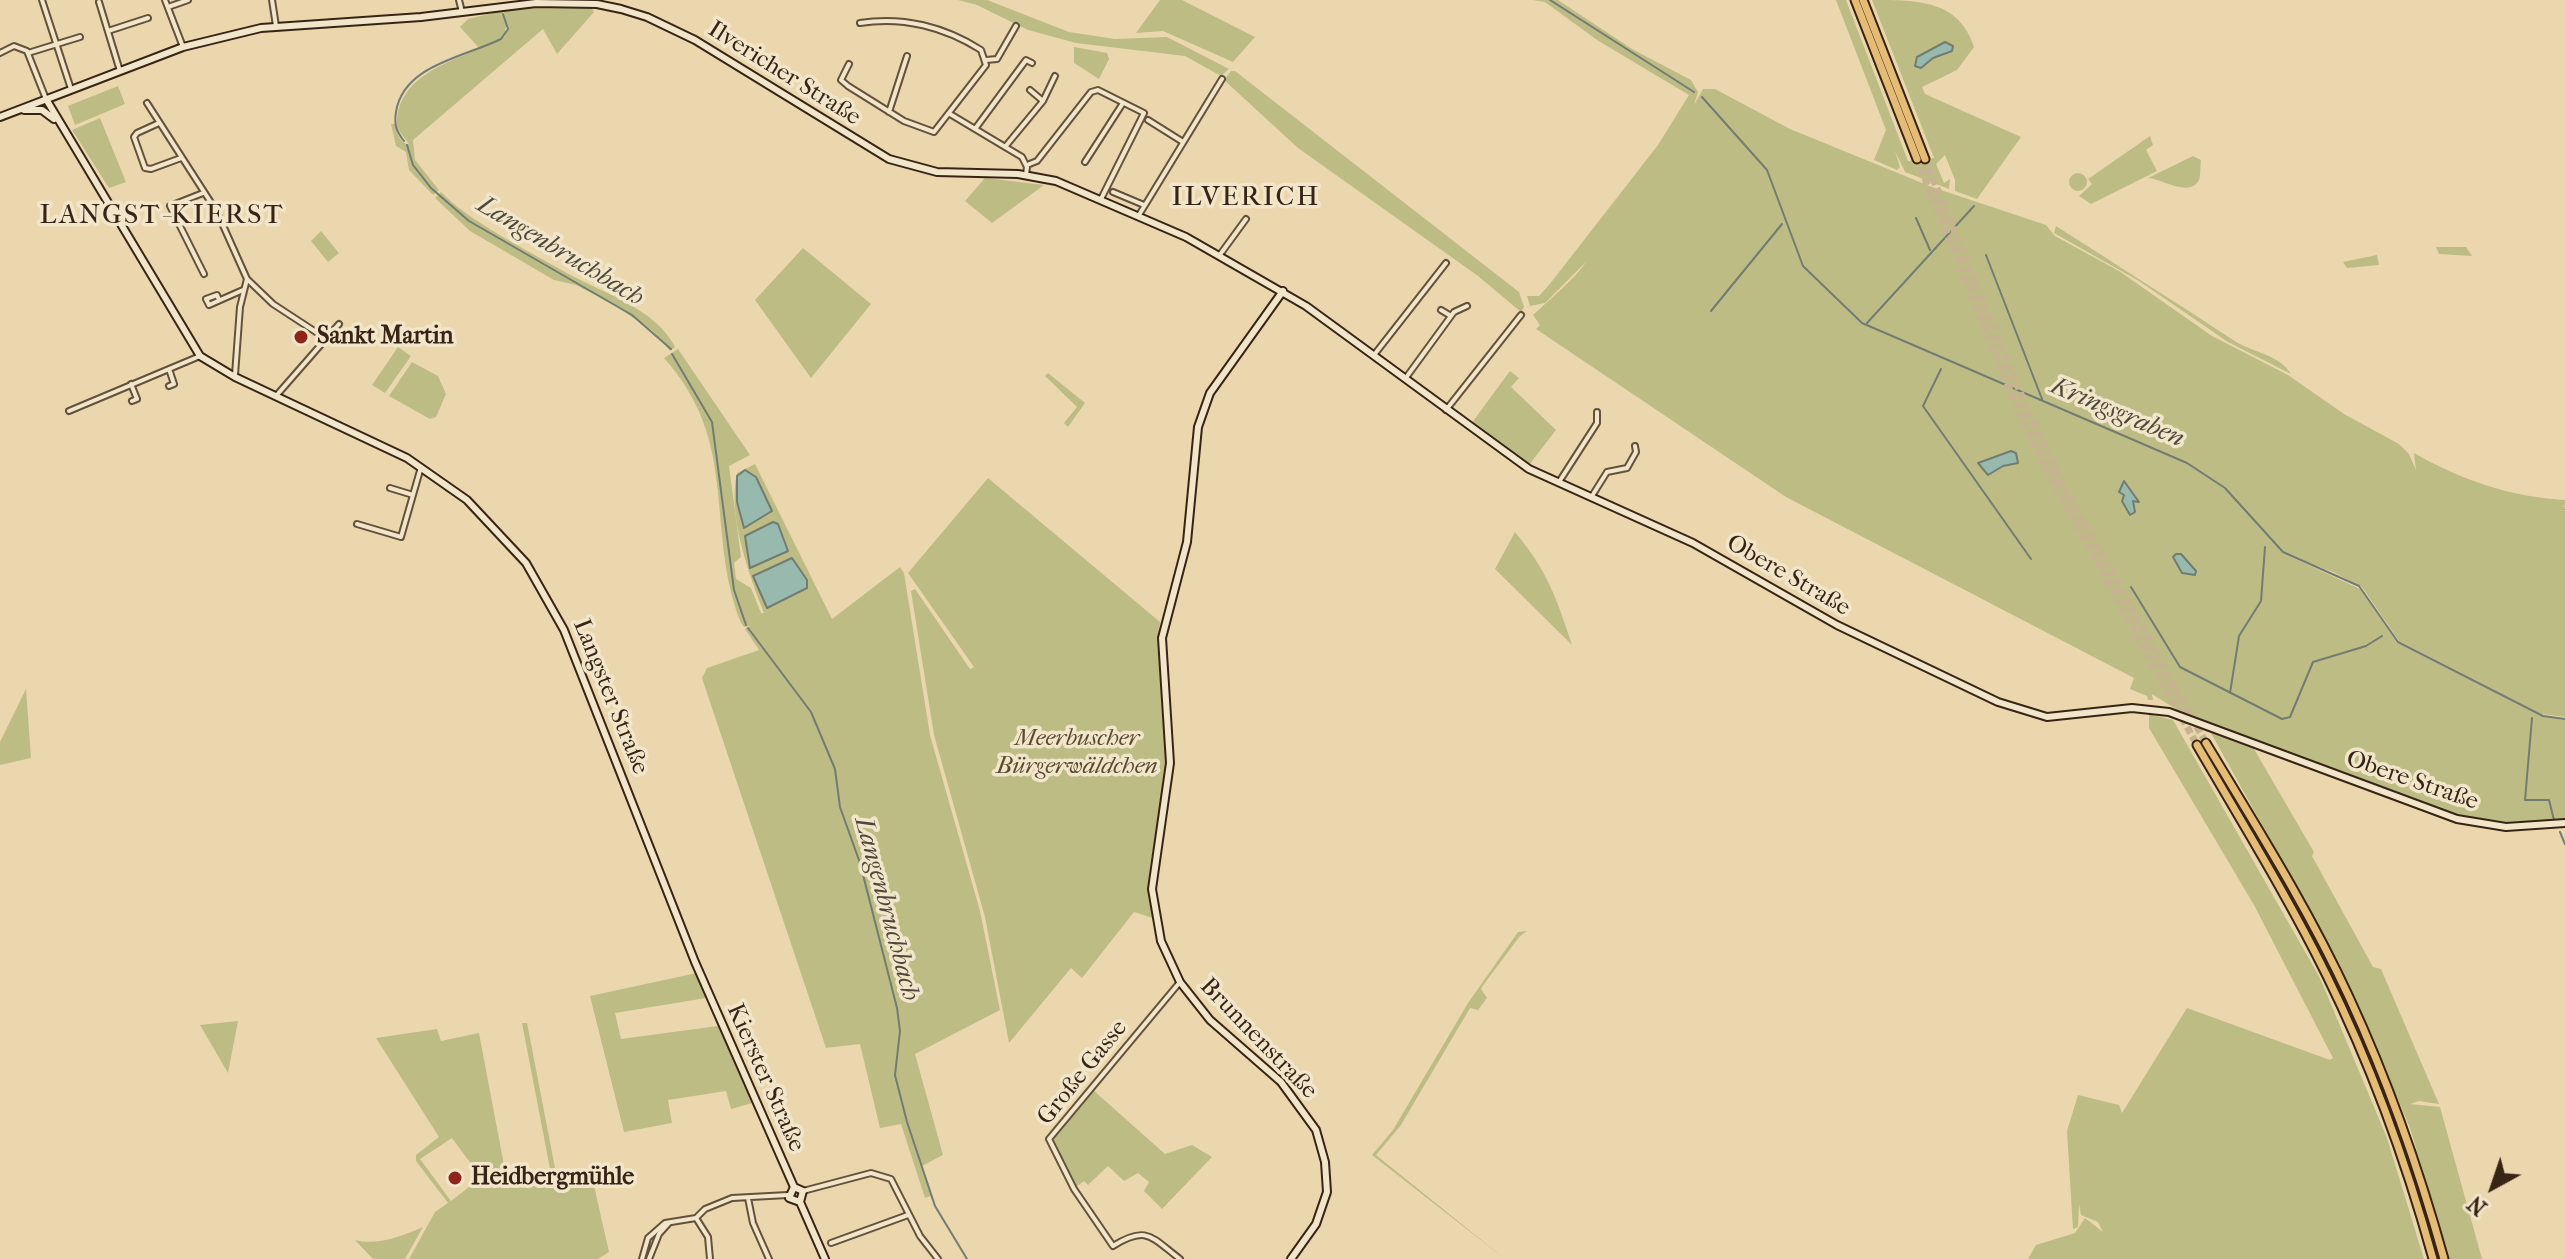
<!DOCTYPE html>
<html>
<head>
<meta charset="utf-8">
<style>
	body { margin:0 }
	#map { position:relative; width:2565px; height:1259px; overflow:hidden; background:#ead7ad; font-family:"IM FELL French Canon",serif }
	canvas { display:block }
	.north { position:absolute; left:2453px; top:1147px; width:80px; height:80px; -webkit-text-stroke:6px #f1e5ca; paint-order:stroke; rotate:220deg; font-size:22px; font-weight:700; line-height:32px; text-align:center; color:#382415 }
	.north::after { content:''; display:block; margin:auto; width:28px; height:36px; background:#382415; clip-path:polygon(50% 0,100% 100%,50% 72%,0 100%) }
</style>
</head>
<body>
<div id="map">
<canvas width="2565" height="1259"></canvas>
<div class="north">N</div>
</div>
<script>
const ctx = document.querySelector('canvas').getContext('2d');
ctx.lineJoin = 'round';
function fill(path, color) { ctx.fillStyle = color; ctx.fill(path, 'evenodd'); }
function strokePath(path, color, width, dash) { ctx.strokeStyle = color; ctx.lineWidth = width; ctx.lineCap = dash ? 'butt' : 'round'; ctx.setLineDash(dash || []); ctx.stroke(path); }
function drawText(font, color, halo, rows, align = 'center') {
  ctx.font = font + ' "IM FELL French Canon",serif'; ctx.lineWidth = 7; ctx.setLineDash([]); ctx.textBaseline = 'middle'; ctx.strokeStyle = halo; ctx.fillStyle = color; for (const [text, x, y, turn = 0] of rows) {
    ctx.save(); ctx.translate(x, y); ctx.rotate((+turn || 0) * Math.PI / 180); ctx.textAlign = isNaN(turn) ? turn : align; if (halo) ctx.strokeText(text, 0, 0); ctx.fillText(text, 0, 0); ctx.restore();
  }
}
fill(new Path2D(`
	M958,0H987L1069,32L1115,39L1167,37L1229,69L1221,76L1185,56L1076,43L1028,30L977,5Z
	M1160,0H1182L1255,37L1233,62L1163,31L1136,33Z
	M1533,0H1558L1632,49L1691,80L1698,92L1694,105L1703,89H1715L1790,129L1932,187L2046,225L2055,236L2119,271L2212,336L2288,375L2344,414L2399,444L2409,454L2416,470L2414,453C2461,480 2511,497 2565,500V506H2561L2565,507V717L2541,714L2399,641L2362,587L2333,572L2287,555L2360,589L2398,643L2541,716L2565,720V820L2523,825L2460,817L2185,715L2152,694L2153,700H2148L2147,696L2130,689L2134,678L1786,497L1536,329L1540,325L1533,315C1551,298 1572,282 1587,261L1545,303L1530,306L1527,296H1539L1549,285L1658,145L1689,95L1597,40L1545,2Z
	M1836,0H1846L1908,161L1934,158L1872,0C1918,0 1959,0 1974,47L1957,70L1922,87L1925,94L2021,137L1977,199L1955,191V180L1945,155L1936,164L1944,183L1950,179L1949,189L1905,172L1895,151L1900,167L1897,170L1874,160L1886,130Z
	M542,6L591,7L594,12L557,54L543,29L413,140L415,160L439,190L433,195L409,170L406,152L396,146L391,124H395C395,132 402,145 409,144L397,128C394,73 457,60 498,41L479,48L460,27L468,19L502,11L506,26L504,37L508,29L503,10Z
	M1074,47L1107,53L1109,59L1099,79L1074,63Z
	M1231,71H1235L1519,292L1524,307L1521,312L1478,276L1298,148L1224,80Z
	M118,86L125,104L75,125L68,106Z
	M100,118L126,182L109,188L72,130Z
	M2150,136L2153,145L2146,150L2157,171L2091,204L2079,196L2092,184L2088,179Z
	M2193,156L2201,160C2200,166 2201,174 2199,180C2190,198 2162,179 2148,178Z
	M2069 182a9 9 0 1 1 18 0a9 9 0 1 1-18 0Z
	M985,178L1044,185L992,223L965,201Z
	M441,192C467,220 530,252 565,272C600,292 656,308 675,347L670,351L653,331L614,305L576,285L554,280L470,231L435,198Z
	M2056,226C2115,264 2174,301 2233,340C2252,353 2278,353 2291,374L2228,342L2139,281L2054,233Z
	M321,231L339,253L328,262L311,241Z
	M2436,247H2466L2472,256L2439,254Z
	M803,248L871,304L811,378L755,300Z
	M2377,255L2379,265L2347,268L2343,262Z
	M398,347L411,356L385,393L372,385Z
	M678,349L750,455L729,466L741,557L734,563L736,579L751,588L761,613H764C749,575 727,514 737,473L755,464L832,619L900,567L904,573L930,735L980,911L1000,1010L915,1054L943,1155L922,1166L933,1202L930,1196L925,1198L901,1124L880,1128L860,1044L826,1048L702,678L707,668L759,650L745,629L751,626L744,627L741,623C704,528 741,444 664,358Z
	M412,362L438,376L446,394L436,417L430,419L389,396Z
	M1510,371L1519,378L1511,387L1556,430L1529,465L1471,424Z
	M1048,373L1085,403L1068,427L1064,423L1077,407L1045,376Z
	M988,478L1160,622L1158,644L1168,760L1150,867L1153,918L1134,912L1082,978L1071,968L1009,1043L985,917L934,735L911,591L915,589L970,669L974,667L908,573Z
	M1515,532C1547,570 1557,599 1572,645L1495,569Z
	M26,689L31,758L0,765V742Z
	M2149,714L2173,720L2320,978L2387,1138L2424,1259H2028L2036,1245L2075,1233L2085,1218L2103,1232L2098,1222L2081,1215L2079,1204L2078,1227L2073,1229L2067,1131L2078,1095L2119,1105L2122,1113L2187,1008L2330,1060L2333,1058L2254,905L2149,728Z
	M2211,733L2254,749L2314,852L2312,856L2373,967L2381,969L2439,1104L2419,1101L2410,1104L2440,1107L2482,1259H2449L2410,1128L2340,965Z
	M1527,931L1520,936L1484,984L1481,989L1487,998L1478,1010L1470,1008L1401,1125L1376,1155L1505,1259L1372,1155L1393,1130L1468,1003L1518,932Z
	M697,973L706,998L615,1013L621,1039L718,1026L752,1103L731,1109L726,1091L668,1100L672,1123L624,1132L590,996Z
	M238,1021L228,1073L200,1025Z
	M522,1023H527L556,1173L590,1168L609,1252L598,1259H409L435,1212L448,1203L416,1161V1155L439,1137L376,1038L437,1029L441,1041L479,1033L507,1181L551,1174ZM452,1138L486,1184L469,1187L451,1201L420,1159Z
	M1093,1090L1165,1154L1192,1145L1212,1157L1162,1209L1144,1191L1149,1182L1138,1173L1124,1181L1108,1166L1088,1185L1084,1181L1076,1187L1053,1140L1056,1131Z
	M423,1227L405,1259H373L355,1240C378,1246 402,1236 423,1227Z`), '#bebc85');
const water = new Path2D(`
	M1945,42L1953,46L1952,51L1933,58L1921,68L1915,66L1917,57Z
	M2011,451L2016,453L2018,463L2003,466L1988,475L1978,463Z
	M745,470L756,477L772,511L744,528L737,502V476Z
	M2124,481L2139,502L2133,501L2135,512L2130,515L2122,501L2124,495L2119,492Z
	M773,522L778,524L788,551L750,568L745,536Z
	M2176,554H2181L2196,571L2195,575L2182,573L2173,557Z
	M792,558L807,580V588L767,608L753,576Z`);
fill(water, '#98b9ae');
strokePath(water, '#727d71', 2);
strokePath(new Path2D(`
	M1550,0L1694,92
	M1702,97L1767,170L1803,266L1862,323L2187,463L2225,488L2283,552L2359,586L2398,642L2543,716L2565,719
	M404,141C396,131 394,125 396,112C403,65 465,57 501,39L508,29L503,14
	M407,145L413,165L431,188L469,221L632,315L671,349
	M1916,218L1930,250
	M1986,255L2042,399
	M1711,311L1782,224
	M1867,323L1974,206
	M672,354L712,422L734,590L746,625
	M1941,369L1923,406L2031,559
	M2131,587L2180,667L2282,719L2290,717L2313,662L2366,646L2382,636
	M748,628L811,712L835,769L840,807L860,863L897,1008L900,1031L895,1075L907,1122L935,1206L967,1259
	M2230,693L2239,636L2261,601L2265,547
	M2532,718L2525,800H2549L2554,820
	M2560,832L2565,844`), '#727d71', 2);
strokePath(new Path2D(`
	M1917,159L2017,407L2054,484L2197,745
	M1925,159L2025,404L2060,479L2206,743`), '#c6b38f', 7, [7, 3.5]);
const street = new Path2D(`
	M42,0L71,89
	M165,0L183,47
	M272,0L276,26
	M459,0L462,12
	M99,2L120,71
	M168,7L188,0
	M108,31L148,18
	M0,53L14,46L27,51L46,99
	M28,53L80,37
	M986,60L997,59L1016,26
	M849,64L841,80L848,86L904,121L934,132L986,65L981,50C945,27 903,16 860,23
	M1043,101L1055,76
	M147,103L217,212L247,279L273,304L325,338
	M889,112L907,56
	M950,114L1022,157L1027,167L1026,175
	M1148,120L1183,142
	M159,123L137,133L134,137L145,168L151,169L181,158
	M975,129L1026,60L1032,63
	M1005,147L1043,101L1030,90
	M1085,162L1123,103
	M1027,165L1037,161L1091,92L1098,90L1144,113L1101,199
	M1113,192L1144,205
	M203,193L170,206L204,274
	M1139,215L1222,79
	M1219,256L1246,219
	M219,300L217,295L206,299L209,305L243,290
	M1441,310L1451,316
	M1374,355L1446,263
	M235,375L240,307L247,279
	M1405,379L1454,312L1467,306
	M131,384L137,399L132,401
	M169,386L174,384L169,369
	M276,396L339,324
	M1446,410L1521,315
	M69,411L200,356
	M1559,482L1597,423V412
	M390,488L413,495L421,467
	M1592,496L1607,472L1627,468L1636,452L1635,446
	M357,524L401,537L413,495
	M803,1191L871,1173L891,1179L920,1236L938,1259
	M748,1198L753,1223L769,1259
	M696,1218L708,1237L710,1259
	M831,1243L908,1215
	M642,1259L648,1238L665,1223L696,1218L705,1209L732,1198L788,1195
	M649,1259L659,1234L669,1223
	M1180,1259C1151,1237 1147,1225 1113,1246L1074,1189L1049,1139L1180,982`);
const secondary = new Path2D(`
	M46,99L200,356L235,377L407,458L467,500L526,563L564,630L695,962L794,1187
	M24,110H42L54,119
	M0,117L183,47L261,28L421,17L536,3L597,4L621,9L647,17L695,40L889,159L937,172L1018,174L1056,181L1186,237L1306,306L1529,469L1693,543L1837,625L1998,702L2047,717L2132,708L2169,712L2457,819L2506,827L2565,823
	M1283,291L1210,393L1198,427L1187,542L1162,638L1170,763L1152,889L1161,941L1180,982L1210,1020L1281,1082L1316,1130L1325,1162L1327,1192L1316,1224L1291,1259
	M800,1202L789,1198L794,1187L803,1191L800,1202L825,1259`);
const highway = new Path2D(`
	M1855,0L1917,159
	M1863,0L1925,159
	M2206,743C2256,826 2308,908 2349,997C2388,1081 2419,1169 2444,1259
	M2197,745C2241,821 2287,895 2326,974C2371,1065 2406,1161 2433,1259`);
strokePath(street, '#64513b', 8);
strokePath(secondary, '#382415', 10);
strokePath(highway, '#382415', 11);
strokePath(street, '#f1e5ca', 4);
strokePath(secondary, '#f1e5ca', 6);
strokePath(highway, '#e5bc76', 7);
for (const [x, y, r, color] of [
	[301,337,8,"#8f2418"],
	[455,1178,8,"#8f2418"]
]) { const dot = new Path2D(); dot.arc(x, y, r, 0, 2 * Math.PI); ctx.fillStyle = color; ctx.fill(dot); strokePath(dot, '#f1e5ca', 3); }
drawText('24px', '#382415', '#f1e5ca', [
	["Ilvericher Straße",784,74,32],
	["Obere Straße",1788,576,30],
	["Langster Straße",610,697,68],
	["Obere Straße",2412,781,19],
	["Brunnenstraße",1258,1039,46],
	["Große Gasse",1083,1073,-51],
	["Kierster Straße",765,1078,66]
]);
drawText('bold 24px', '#382415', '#f1e5ca', [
	["Sankt Martin",317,337],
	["Heidbergmühle",471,1178]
], 'left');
drawText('italic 24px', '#5a4a31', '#f1e5ca', [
	["Meerbuscher",1077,739],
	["Bürgerwäldchen",1077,767]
]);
drawText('italic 26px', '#50493b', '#f1e5ca', [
	["Langenbruchbach",560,252,31],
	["Kringsgraben",2117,413,23],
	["Langenbruchbach",886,909,75]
]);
ctx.letterSpacing = '2px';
drawText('28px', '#382415', '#f1e5ca', [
	["ILVERICH",1246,198],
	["LANGST-KIERST",162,216]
]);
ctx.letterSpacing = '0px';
</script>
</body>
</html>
